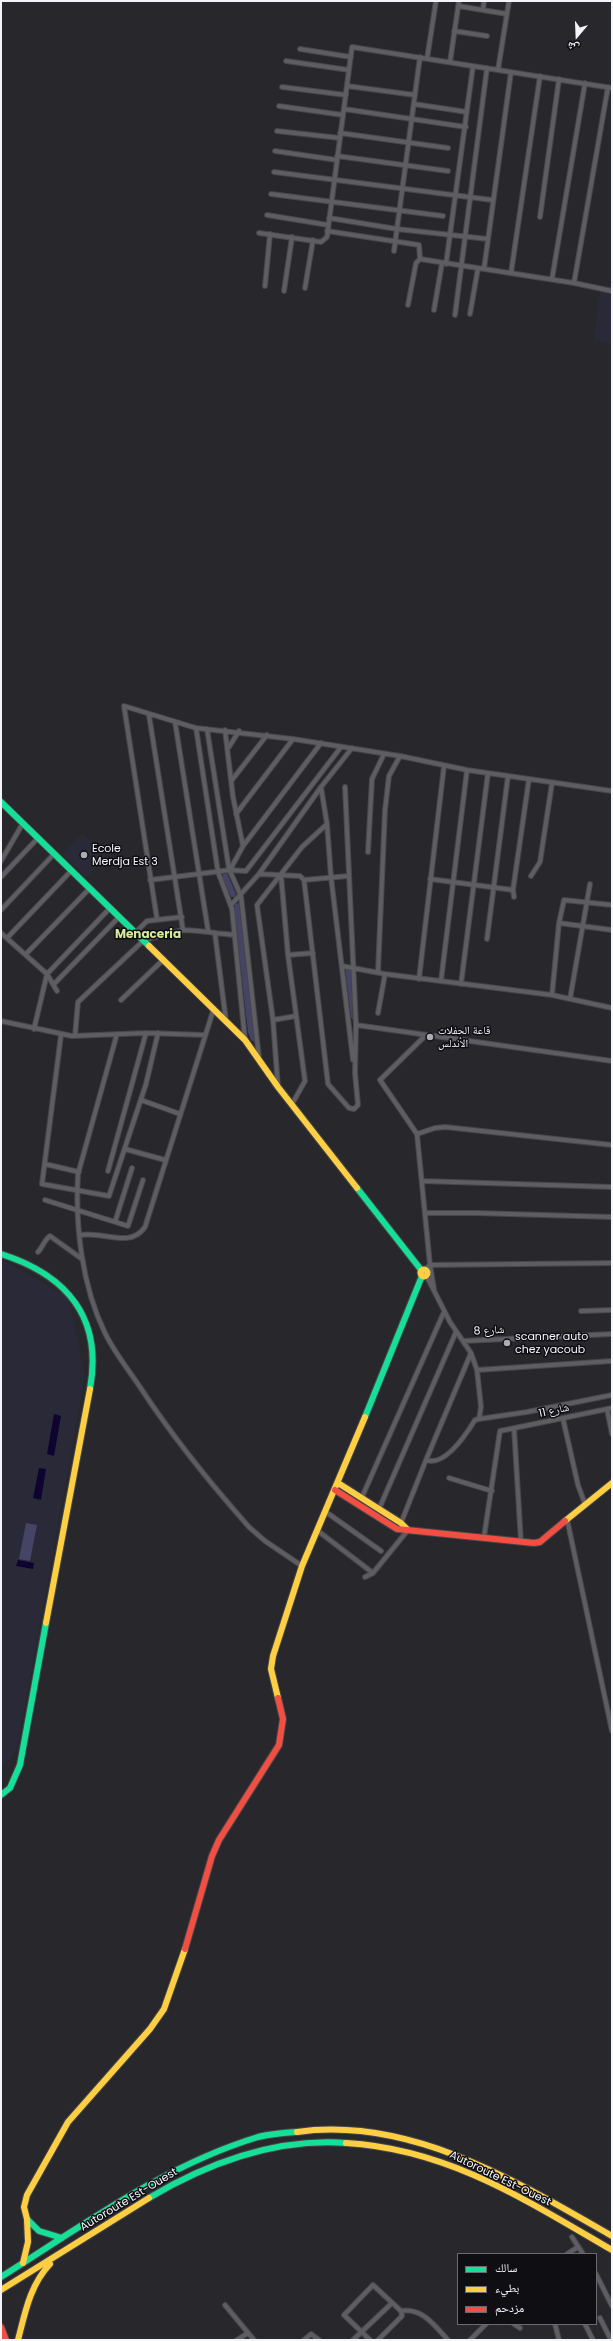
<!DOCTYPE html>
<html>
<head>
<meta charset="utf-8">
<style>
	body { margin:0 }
	#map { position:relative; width:613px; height:2341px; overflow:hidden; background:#27272c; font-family:Poppins,"Noto Naskh Arabic",sans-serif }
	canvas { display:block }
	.frame { position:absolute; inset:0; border:2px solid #f4f4fb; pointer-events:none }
	.legend { position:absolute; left:457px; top:2253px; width:140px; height:72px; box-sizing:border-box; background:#0e0e13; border:1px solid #6a6a70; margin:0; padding:5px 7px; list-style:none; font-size:12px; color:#f4f4fb }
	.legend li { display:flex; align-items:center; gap:8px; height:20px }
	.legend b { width:20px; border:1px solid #6a6a70 }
	.north { position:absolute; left:557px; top:16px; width:40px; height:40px; -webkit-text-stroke:3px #0e0e13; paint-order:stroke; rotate:199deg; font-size:11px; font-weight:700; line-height:16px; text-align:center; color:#f4f4fb }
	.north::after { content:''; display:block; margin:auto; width:14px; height:18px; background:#f4f4fb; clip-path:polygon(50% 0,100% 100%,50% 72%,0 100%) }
</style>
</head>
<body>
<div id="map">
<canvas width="613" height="2341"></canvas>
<div class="frame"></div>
<ul class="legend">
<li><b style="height:5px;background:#16e098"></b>سالك</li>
<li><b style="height:5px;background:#ffcf43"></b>بطيء</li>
<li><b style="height:5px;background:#f24e42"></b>مزدحم</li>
</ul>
<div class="north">ش</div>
</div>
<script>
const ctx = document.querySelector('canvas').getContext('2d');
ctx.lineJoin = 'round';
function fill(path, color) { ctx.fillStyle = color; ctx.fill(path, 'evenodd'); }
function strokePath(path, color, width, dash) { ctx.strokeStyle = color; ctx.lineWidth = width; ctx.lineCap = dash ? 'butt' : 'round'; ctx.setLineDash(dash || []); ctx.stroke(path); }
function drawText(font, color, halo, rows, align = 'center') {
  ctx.font = font + ' Poppins,"Noto Naskh Arabic",sans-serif'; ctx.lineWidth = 3; ctx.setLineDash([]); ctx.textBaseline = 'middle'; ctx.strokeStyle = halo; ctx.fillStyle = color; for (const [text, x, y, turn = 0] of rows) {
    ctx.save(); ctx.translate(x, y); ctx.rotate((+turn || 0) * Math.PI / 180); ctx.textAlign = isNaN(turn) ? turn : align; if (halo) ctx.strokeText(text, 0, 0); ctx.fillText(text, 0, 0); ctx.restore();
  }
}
fill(new Path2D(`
	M612,283V344L594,340L600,292Z
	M83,833L105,856L87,878L62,854Z
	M1,1259L68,1297L85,1376L17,1750L1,1769Z`), '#2a2938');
fill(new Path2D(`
	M227,873L236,894L235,897H231L222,877L223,874Z
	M239,903L257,1041L256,1043L251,1040L248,1032L234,909L235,904Z
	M345,968H351L353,1020L351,1017Z
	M26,1523L37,1525L30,1561L19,1559Z`), '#454464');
fill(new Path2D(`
	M54,1414L61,1416L54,1456L47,1454Z
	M39,1468L46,1469L41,1500L33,1498Z
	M18,1560L34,1563L33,1569L16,1566Z`), '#0e0430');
const street = new Path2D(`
	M458,6L507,14
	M483,10L484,1
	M454,31L487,36
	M300,49L351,57
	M427,59L436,1
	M286,61L349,70
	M450,62L459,1
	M498,70L509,1
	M347,86L415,95
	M282,87L346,95
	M414,104L467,112
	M279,106L343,115
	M344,109L466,127
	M277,131L340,138
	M340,133L448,148
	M275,151L337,160
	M337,156L448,171
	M274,172L492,200
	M271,194L443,216
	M267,215L328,225
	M540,217L559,79
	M329,218L397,229L488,239
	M327,231L419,245L420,259L416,263L408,305
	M259,233L321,242L327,237L352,47L612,88
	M394,251L420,57
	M420,259L574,283L612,291
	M446,264L473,66
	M484,269L511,72
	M511,273L540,76
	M552,279L585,83
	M574,283L608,87
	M265,286L270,234
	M305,288L313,240
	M284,291L292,237
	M434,310L442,263
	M470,314L478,268
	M455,315L487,68
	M149,715L183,930C201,930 217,934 235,935
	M175,722L208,930
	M196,728L218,872L232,909L245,1040
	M207,729L229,869L241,896L259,1058
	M225,730L233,797L243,846
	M229,747L239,731
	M232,780L267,735
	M321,787L327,824L331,877L353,1060
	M236,814L293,739
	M368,852L372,779L384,754
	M1,861L23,823
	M230,870L243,846L321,743
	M259,874L300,876L304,880L348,876
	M281,875L288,955L305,1081L292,1104
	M531,876L540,862L552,783
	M1,877L38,838
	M430,879L513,890
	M150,880L230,870L246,871L341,747
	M304,880L328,1084L349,1108L354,1109L358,1105L355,1073L356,1025L345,787
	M514,897L513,890L529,779
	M231,905L259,874L321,787L352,748
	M1,910L54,854
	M157,919L124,706L196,728L293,739L400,756L467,770L612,791
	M559,923L612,930
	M136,932L147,921L182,917
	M1,933L47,974L57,991
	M215,934L226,1021
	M7,938L71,871
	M487,939L508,776
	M26,954L90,888
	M288,955L313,953
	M342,966L385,974L552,995L612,1008
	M378,972L385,810L389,776L400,756
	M419,979L444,766
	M441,981L467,770
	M54,984L119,917
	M461,984L488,773
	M552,995L559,923L564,900L612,905
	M570,999L590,884
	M121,1000L164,959
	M378,1013L385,974
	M273,1020L296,1016
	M1,1021L72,1036L146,1033L205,1035
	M356,1025L612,1061
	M34,1029L47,974L110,908
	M117,1034L78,1174C75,1226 82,1286 105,1333C114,1352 128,1369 140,1387C172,1436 210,1483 249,1527L265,1541L302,1566
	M61,1035L42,1184L109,1196L146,1084L158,1033
	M426,1035L380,1080L417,1134L430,1265L434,1289
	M75,1036L78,1002L144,940L183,930
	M278,1087L273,1020L257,905L302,847L327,824
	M141,1100L180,1114
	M417,1134L435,1128L445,1127L612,1145
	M125,1149L165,1160
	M45,1164L79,1172
	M108,1171L146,1033
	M422,1181L612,1187
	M45,1200L128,1226L143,1180
	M425,1213H476L612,1217
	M115,1222L132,1168
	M81,1235C103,1231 130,1249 145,1227L214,1008
	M38,1252C43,1247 44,1240 50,1236L82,1259
	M424,1270L430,1265L612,1263
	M581,1311L612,1310
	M463,1341L612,1334
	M477,1370L612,1361
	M607,1409L612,1434
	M479,1419L527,1412L612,1395
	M563,1419L578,1485L585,1504
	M514,1428L521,1542
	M426,1460L471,1353
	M449,1478L492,1491
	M362,1497L444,1312
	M379,1509L456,1332
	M326,1512L381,1551
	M567,1519L612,1731
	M401,1523L426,1460C445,1467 467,1433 475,1420L479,1419L481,1407L477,1370L471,1353L450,1322L426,1275
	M318,1531L373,1573
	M484,1537L500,1431L612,1408
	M365,1577L373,1573L408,1530
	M572,2237L583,2254
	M567,2254L578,2247
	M596,2274L612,2306
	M225,2305L254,2340
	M401,2311C422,2307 435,2326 448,2340
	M600,2318L611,2340
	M514,2324L520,2328
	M555,2324L559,2340
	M585,2324L593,2340
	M237,2340L248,2333
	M304,2340L311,2334L319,2340
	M353,2340L392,2303
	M370,2340L344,2315L373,2285L401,2311L402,2316L378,2340
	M470,2340L486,2324`);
const fast = new Path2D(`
	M1,802L149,946
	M357,1188L422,1271
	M1,1254C67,1275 103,1318 90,1389
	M365,1417L422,1276
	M1,1795L10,1788L20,1765L46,1623
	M149,2198C208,2163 276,2138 346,2143
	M27,2219L39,2231L62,2238
	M1,2277C84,2225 163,2166 258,2137C270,2134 284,2133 297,2132`);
const slow = new Path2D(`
	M149,946L245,1040L278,1087L357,1188
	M420.5 1273a3.5 3.5 0 1 1 7 0a3.5 3.5 0 1 1-7 0Z
	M338,1483L401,1523L408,1530
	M565,1521L612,1483
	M46,1623L90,1389
	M278,1698L271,1669L273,1656L302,1566L365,1417
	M297,2132C410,2116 518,2182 612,2236
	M346,2143C448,2149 526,2200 612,2250
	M27,2219L24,2207L27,2195L68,2122L150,2029L164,2009L185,1949
	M23,2263L28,2242L27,2219
	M1,2290L149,2198
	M18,2340C25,2313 30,2285 50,2264`);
const jam = new Path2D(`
	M335,1490L397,1529L534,1543L540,1542L565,1521
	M185,1949L212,1856L219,1840L279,1745L283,1719L278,1698
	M1,2327L6,2340`);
strokePath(street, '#46464b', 6);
strokePath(fast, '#46464b', 8);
strokePath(slow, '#46464b', 8);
strokePath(jam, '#46464b', 8);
strokePath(street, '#5d5d62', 4);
strokePath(fast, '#16e098', 6);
strokePath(slow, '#ffcf43', 6);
strokePath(jam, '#f24e42', 6);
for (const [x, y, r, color] of [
	[84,855,4,"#acacb3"],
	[430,1037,4,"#acacb3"],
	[507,1343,4,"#acacb3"]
]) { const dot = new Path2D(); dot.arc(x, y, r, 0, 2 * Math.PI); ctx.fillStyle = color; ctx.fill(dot); strokePath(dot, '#0e0e13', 1.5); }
drawText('11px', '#f4f4fb', '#0e0e13', [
	["Ecole",92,849],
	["Merdja Est 3",92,862],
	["قاعة الحفلات",438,1031],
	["الأندلس",438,1044],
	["scanner auto",515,1337],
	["chez yacoub",515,1350]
], 'left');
drawText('11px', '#f4f4fb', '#0e0e13', [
	["شارع 8",489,1331,-3],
	["شارع 11",554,1411,-12],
	["Autoroute Est-Ouest",500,2179,26],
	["Autoroute Est-Ouest",129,2200,-31]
]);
drawText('bold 12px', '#d6e99d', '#0e0e13', [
	["Menaceria",148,935]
]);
</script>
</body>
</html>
